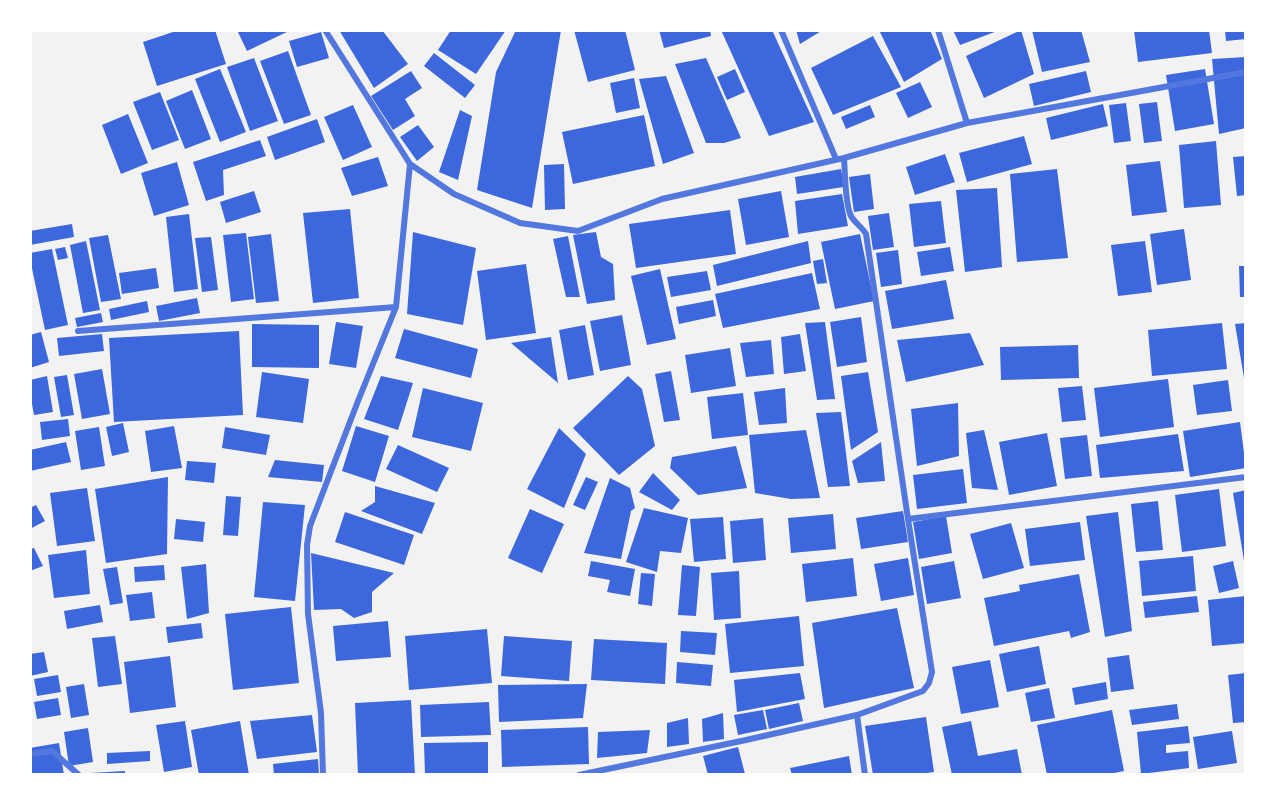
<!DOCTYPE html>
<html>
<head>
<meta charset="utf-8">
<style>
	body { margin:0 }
	#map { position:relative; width:1276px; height:805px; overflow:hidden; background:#f2f2f2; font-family:"Open Sans",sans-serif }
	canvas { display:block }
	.frame { position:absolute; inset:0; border:32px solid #fff; pointer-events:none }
</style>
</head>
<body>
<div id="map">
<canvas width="1276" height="805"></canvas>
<div class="frame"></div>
</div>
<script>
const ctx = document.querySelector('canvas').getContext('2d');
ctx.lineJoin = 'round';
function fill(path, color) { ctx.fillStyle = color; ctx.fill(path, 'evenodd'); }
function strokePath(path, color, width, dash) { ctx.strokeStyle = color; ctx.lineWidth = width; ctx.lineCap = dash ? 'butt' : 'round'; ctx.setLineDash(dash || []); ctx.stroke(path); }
fill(new Path2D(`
	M179,30H215L226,64L157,86L143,42Z
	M237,30H291L247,51Z
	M339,30H382L408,64L374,88Z
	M451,30H506L476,74L438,50Z
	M516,30H561L532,208L477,190L496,72Z
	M574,30H625L635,70L588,82Z
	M659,30H710L711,36L664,48Z
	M721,30H772L814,122L769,136Z
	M796,30H823L800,44Z
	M879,30H930L942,59L904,82Z
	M953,30H1000L960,45Z
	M1021,30L1034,74L984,98L966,56Z
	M1032,30H1081L1090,62L1042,72Z
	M1134,30H1209L1212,53L1138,62Z
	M1225,30H1246V39L1226,41Z
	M321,32L329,58L297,67L289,41Z
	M873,36L901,87L833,115L811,68Z
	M288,51L311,115L284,124L260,61Z
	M434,53L475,85L465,98L424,66Z
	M1246,57V128L1219,134L1212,59Z
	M254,58L278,121L250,131L227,67Z
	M706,58L741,138L724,143H706L675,64Z
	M220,69L246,132L220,142L195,79Z
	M735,69L745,92L727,100L717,77Z
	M1205,69L1214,124L1175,131L1166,75Z
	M411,71L422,88L405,99L415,116L393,130L371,96Z
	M1086,71L1091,92L1034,106L1029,84Z
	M666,76L694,153L663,164L639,79Z
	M634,78L640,108L616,113L610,83Z
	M920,82L932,107L908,118L896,93Z
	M192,90L211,139L185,149L166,101Z
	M160,92L179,140L152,150L133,102Z
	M1157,102L1162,141L1144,143L1139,104Z
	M1126,103L1131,141L1114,143L1109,105Z
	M1103,104L1108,126L1051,140L1046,118Z
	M353,105L372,147L343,160L324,117Z
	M870,105L875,117L846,129L841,117Z
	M460,110L472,116L458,180L439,172Z
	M128,114L148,163L121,174L102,125Z
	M644,115L655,166L573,184L562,132Z
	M317,119L325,142L275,160L267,137Z
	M418,125L434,147L417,161L400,137Z
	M1024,136L1032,164L967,182L959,153Z
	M260,140L266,156L223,170L224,195L206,201L193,162Z
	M1216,141L1221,205L1184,208L1179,145Z
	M945,154L955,182L915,195L906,167Z
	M1246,156V195L1237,196L1233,157Z
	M378,157L388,186L352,196L341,168Z
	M1160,161L1167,212L1132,216L1126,165Z
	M177,162L189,205L154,216L141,173Z
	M564,164L565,209L545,210L544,165Z
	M841,169L844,187L797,194L795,177Z
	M1057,169L1068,258L1017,262L1010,174Z
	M870,174L874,209L854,212L849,177Z
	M997,188L1002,267L965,272L956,190Z
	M254,191L261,212L226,223L220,202Z
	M781,191L789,237L746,245L738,199Z
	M842,194L848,226L798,234L795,201Z
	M941,201L946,243L914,247L909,204Z
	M350,209L359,298L313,303L303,213Z
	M730,210L736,254L636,268L629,224Z
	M889,213L894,247L873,250L868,216Z
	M189,214L198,289L174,292L166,217Z
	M72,224L74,237L30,245V231Z
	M1184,229L1191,280L1157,285L1150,234Z
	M413,232L476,248L463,325L407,314Z
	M596,232L601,257L613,264L615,300L587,304L573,235Z
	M246,233L254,299L231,302L223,235Z
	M271,234L279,301L256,303L248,237Z
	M860,234L874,301L835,309L821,242Z
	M108,235L121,299L101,302L89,238Z
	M568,236L580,297H566L553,239Z
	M211,237L218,290L202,292L195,238Z
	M86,241L100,310L83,313L70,245Z
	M808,241L811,263L717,286L713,265Z
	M1145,241L1152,292L1118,296L1111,245Z
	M65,247L68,258L58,260L55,249Z
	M950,247L954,271L921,276L917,252Z
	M52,249L68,325L45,330L30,259V253Z
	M898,250L902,284L881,287L876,253Z
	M823,259L827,283L817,284L813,261Z
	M526,264L536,333L486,340L477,271Z
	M1239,266H1246V297H1240Z
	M156,268L159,288L122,294L119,273Z
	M660,269L676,339L647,345L631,276Z
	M707,271L711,290L671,297L667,277Z
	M812,273L820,309L723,328L715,294Z
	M946,280L954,319L892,329L885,291Z
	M197,298L200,313L159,321L156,306Z
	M713,300L716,316L679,324L676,307Z
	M147,301L149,312L111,320L109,309Z
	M101,313L103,322L77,327L75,318Z
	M622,315L631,365L600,371L590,321Z
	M861,317L867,362L837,367L830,322Z
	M336,322L363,326L356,368L329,364Z
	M825,322L835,399L817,400L805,323Z
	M1222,323L1227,369L1152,376L1148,330Z
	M1246,323V378H1244L1235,324Z
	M252,324L319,325V368L252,367Z
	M585,325L594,375L568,380L559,330Z
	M404,329L478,349L471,378L395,358Z
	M239,331L243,415L114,422L109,338Z
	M41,332L49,362L30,368V335Z
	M970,333L984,365L906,382L897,340Z
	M102,334L104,351L59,356L57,338Z
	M800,334L806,371L784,374L781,337Z
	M551,337L558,383L511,343Z
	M771,340L774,374L746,377L740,343Z
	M1078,345L1079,378L1001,380L1000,347Z
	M730,348L736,386L691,393L685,355Z
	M102,369L110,414L82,419L74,374Z
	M671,371L680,420L664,422L655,374Z
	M262,372L309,379L303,423L256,417Z
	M868,372L878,432L851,450L841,376Z
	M67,375L74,415L61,417L54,377Z
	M47,376L53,412L34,415L30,393V380Z
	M381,376L413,383L398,430L364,419Z
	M628,376L642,389L655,446L619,475L573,428Z
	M1168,379L1174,427L1100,437L1094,388Z
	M1228,380L1232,411L1197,415L1193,385Z
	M1082,386L1086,420L1062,422L1058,388Z
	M423,388L483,403L471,451L412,437Z
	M785,388L787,423L759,425L754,392Z
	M743,393L748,435L712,439L707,397Z
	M958,403L959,456L917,466L911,409Z
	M841,412L850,486L828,487L816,413Z
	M68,419L70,436L42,440L40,422Z
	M1240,422L1246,468L1190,477L1183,431Z
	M123,423L129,452L112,456L106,427Z
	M174,426L182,468L151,472L145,431Z
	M356,426L389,436L375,482L342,471Z
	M99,427L105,466L81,470L75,431Z
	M225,427L270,435L266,455L222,448Z
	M559,428L586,454L564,508L527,489Z
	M806,430L820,498L791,499L755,493L749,435Z
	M984,430L998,490L972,488L966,433Z
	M1047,433L1057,486L1009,495L999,442Z
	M1178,434L1184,471L1100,478L1096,445Z
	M1087,435L1092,476L1065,479L1060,438Z
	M66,442L71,462L30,471V450Z
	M881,442L885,481L858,483L852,461Z
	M398,445L449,468L437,492L386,469Z
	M736,446L747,488L698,495L670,468L672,457Z
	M275,460L324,465L322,482L268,477Z
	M187,461L216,463L214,483L185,480Z
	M963,469L967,503L917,509L913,475Z
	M653,473L680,500L672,510L639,492Z
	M168,477L167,554L106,563L95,489Z
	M586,477L598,482L585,510L573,505Z
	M610,478L630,488L635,508L631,511L621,559L584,553Z
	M375,486L435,503L422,534L361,511L375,502Z
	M87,488L95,541L57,546L50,493Z
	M1219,489L1226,546L1182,552L1175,495Z
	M1246,490V567H1245L1233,493Z
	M226,496L241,497L238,536L223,535Z
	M1158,501L1163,550L1136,552L1131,504Z
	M263,502L305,505L295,601L254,597Z
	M36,505L45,521L30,529V508Z
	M644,508L688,518L681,553L660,551L657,572L626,562Z
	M530,509L564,524L542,573L508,558Z
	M903,511L908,542L861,549L856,518Z
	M345,512L414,535L404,565L335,542Z
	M1118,512L1132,631L1105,637L1086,516Z
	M833,514L836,549L791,553L788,518Z
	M946,516L952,553L919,559L913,522Z
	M723,517L726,559L694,562L690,519Z
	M763,518L766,560L733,563L730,521Z
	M176,519L205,522L203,542L174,539Z
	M1080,522L1085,560L1030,566L1025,529Z
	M1011,523L1024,568L983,579L970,534Z
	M34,548L43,566L30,571V549Z
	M86,550L90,594L54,598L48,555Z
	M311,553L394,573L372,592V612L354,618L341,609L314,610Z
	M1193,556L1196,591L1142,596L1139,561Z
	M853,558L857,596L806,602L802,564Z
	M908,558L914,595L881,601L874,564Z
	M591,561L635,569L630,596L607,592L610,580L588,576Z
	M954,561L961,598L927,604L921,567Z
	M1233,561L1239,588L1219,593L1213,566Z
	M206,564L209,613L187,619L181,567Z
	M164,565L165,580L135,582L134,567Z
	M682,565L700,567L696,616L678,615Z
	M117,567L123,603L110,605L103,569Z
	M739,571L741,618L714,620L711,573Z
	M641,573L655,574L652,606L638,604Z
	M1079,574L1090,632L1071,638L1069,631L994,646L984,598L1020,591L1019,585Z
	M152,592L155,618L130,621L126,595Z
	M1197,596L1199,612L1145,618L1143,602Z
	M1246,596V643L1212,646L1208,600Z
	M100,605L103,622L67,629L64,611Z
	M291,607L299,683L233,690L225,614Z
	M897,608L914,688L824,708L812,623Z
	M799,616L804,666L730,673L725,624Z
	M388,621L391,657L336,661L333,626Z
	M201,623L203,638L168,643L166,627Z
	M487,629L492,683L409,690L405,636Z
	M681,631L717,633L715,655L680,652Z
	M115,636L122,684L98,687L92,638Z
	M504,636L572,641L569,681L501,676Z
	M594,639L667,643L665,684L591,680Z
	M1039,646L1046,684L1007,692L999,654Z
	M44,652L48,672L30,676V654Z
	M1129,655L1134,689L1111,692L1107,658Z
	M170,656L176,707L130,713L124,662Z
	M990,660L999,707L961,714L952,667Z
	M677,662L713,665L711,686L676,683Z
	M800,673L805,699L737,712L734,680Z
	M1246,673V722L1233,723L1228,675Z
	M58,675L61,692L37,696L34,679Z
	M1106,682L1108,699L1075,705L1072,688Z
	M84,684L89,715L71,718L66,687Z
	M587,684L583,718L499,722L498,685Z
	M1049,688L1055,718L1031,722L1025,693Z
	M58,698L61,715L37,719L34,702Z
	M411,700L415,775H358L355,703Z
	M489,702L491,735L421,737L420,705Z
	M799,703L803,721L769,729L765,710Z
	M1177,704L1179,719L1132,725L1129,710Z
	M763,710L767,729L738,735L734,715Z
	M1112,710L1124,771L1105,775H1047L1037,725Z
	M723,713L724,739L703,742L702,719Z
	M312,715L317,752L257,759L250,721Z
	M926,717L934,772L911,775H873L865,726Z
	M688,718L689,744L667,747V723Z
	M185,721L192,767L164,772L156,725Z
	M240,721L249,775H199L191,730Z
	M971,721L978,756L1017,749L1022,775H952L942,727Z
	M1188,726L1190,743L1166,745V753L1188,751L1189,768L1141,774L1137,732Z
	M588,727L589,764L502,767L501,730Z
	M88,728L93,762L69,766L64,732Z
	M650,730L647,753L597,758L598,732Z
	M1232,731L1237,763L1198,769L1193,737Z
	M488,742V775H425L424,743Z
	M59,743L64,775H30V748Z
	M738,747L745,774L708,775L703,756Z
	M150,751V761L107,764V753Z
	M849,756L852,775H792L790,768Z
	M318,759L319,775H274L273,764Z
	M125,771V775H90V773Z`), '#3d67dc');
strokePath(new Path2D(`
	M325,30L410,164L454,194L520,223L578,231L662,199L844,158L967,123L1246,72
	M781,30L836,159
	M938,30L967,123
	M844,158C845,171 845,205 851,216C855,223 862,227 866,234L908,519
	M78,331L396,307
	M857,715L865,775
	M30,754L52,751L79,775
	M323,775L321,713L308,614L307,545L310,526L358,401L396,307L410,164
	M579,775L746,740L857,715L923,691L929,683L932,672L908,519L1246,477`), '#5277de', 6);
</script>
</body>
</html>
